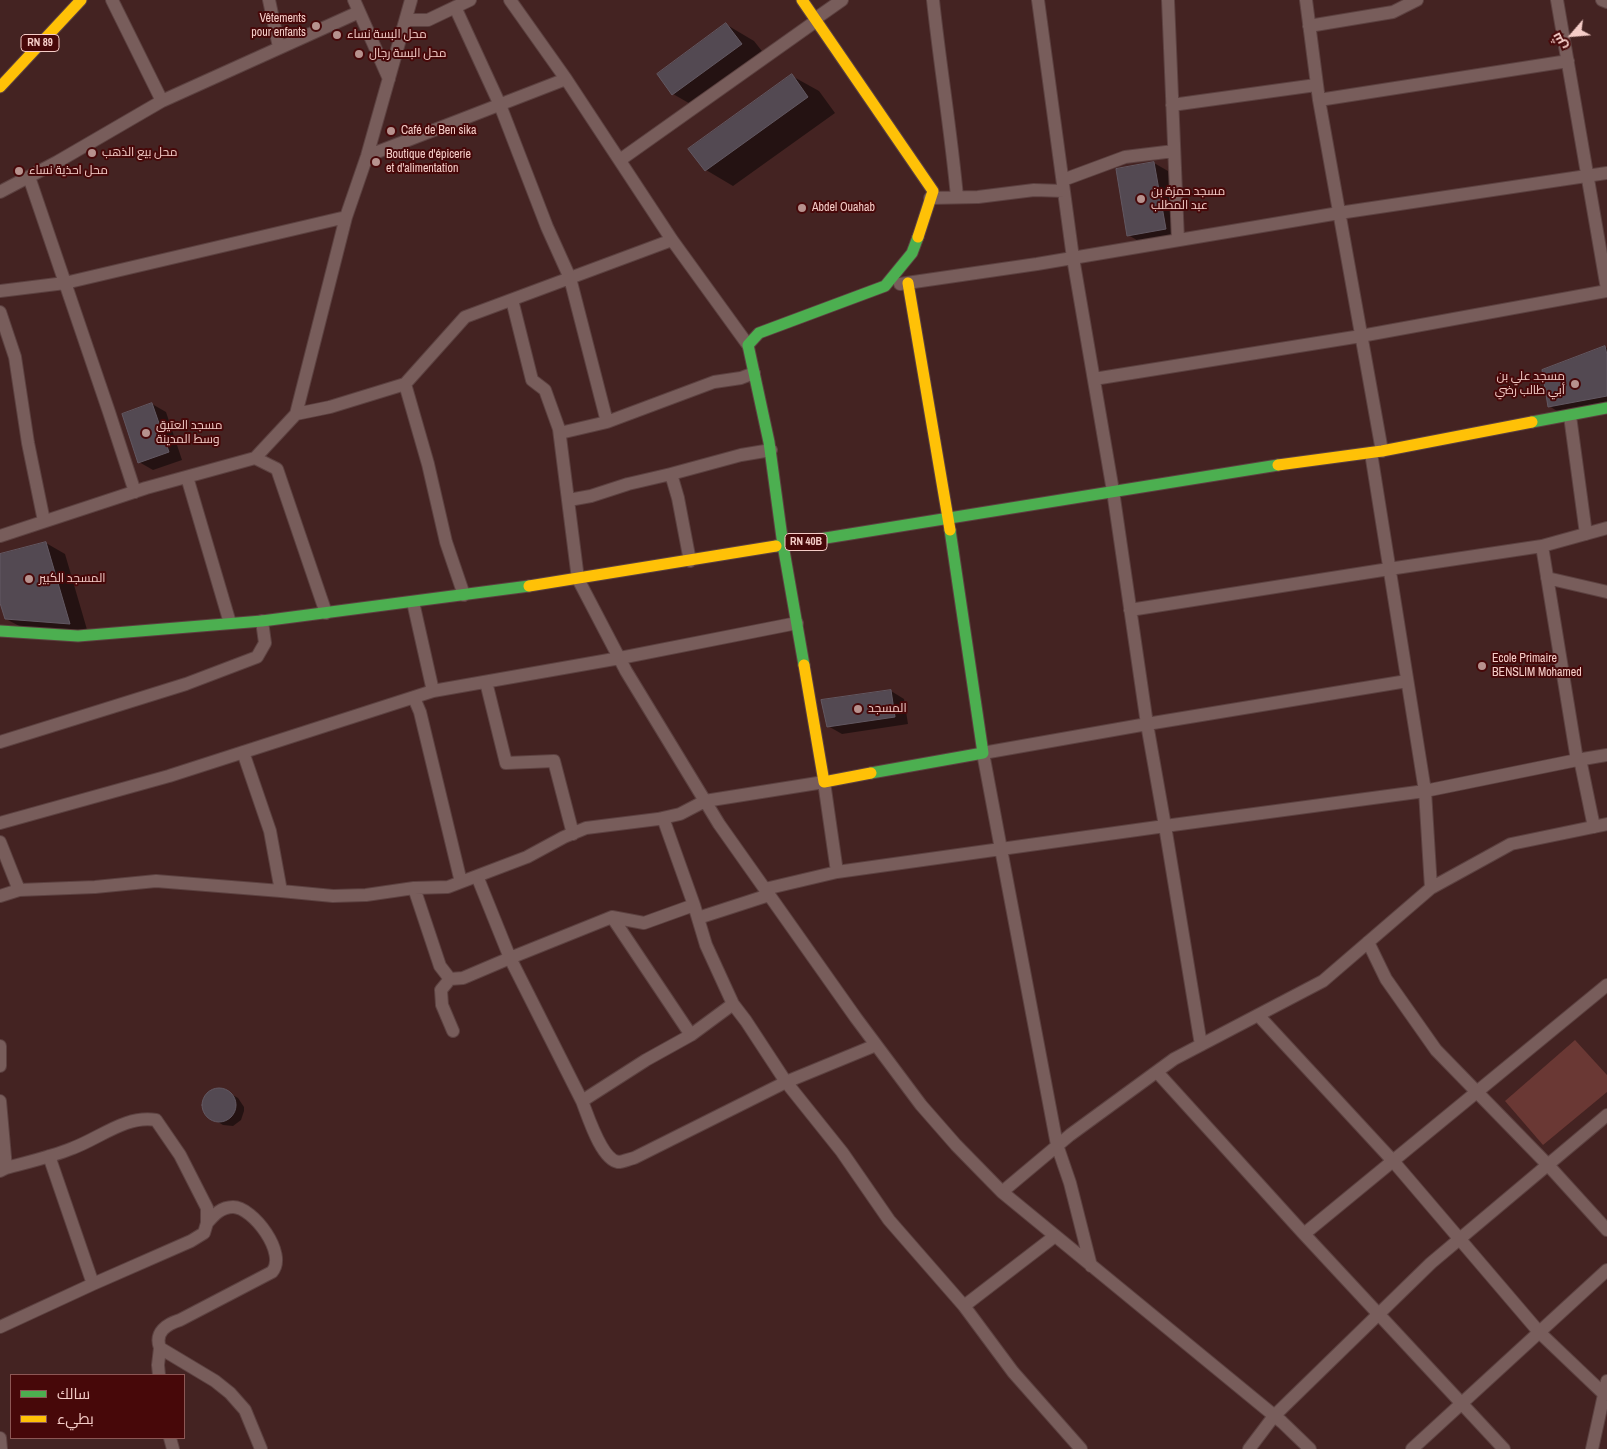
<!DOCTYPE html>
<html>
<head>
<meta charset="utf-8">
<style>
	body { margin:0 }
	#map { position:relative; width:1607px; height:1449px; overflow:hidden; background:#442322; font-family:"Archivo Narrow",Cairo,sans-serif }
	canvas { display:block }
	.legend { position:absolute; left:10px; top:1374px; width:175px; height:65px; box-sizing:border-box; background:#470809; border:1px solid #8d5755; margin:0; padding:6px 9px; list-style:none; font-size:15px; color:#f5cdc8 }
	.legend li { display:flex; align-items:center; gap:10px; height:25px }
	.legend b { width:25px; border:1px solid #8d5755 }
	.north { position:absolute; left:1547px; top:10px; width:50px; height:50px; -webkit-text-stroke:4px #470809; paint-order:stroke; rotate:243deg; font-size:14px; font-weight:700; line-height:20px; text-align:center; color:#f5cdc8 }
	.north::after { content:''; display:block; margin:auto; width:18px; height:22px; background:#f5cdc8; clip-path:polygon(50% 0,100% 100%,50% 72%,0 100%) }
</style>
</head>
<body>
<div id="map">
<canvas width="1607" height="1449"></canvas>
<ul class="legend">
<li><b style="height:6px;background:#4caf50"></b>سالك</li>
<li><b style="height:6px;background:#ffc107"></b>بطيء</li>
</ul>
<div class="north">ش</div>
</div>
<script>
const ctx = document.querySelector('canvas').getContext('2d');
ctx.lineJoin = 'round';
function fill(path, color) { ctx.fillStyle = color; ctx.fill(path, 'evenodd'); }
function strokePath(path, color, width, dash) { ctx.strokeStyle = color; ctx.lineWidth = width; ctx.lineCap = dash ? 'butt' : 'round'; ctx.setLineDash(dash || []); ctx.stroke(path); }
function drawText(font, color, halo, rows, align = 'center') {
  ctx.font = font + ' "Archivo Narrow",Cairo,sans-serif'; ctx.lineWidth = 4; ctx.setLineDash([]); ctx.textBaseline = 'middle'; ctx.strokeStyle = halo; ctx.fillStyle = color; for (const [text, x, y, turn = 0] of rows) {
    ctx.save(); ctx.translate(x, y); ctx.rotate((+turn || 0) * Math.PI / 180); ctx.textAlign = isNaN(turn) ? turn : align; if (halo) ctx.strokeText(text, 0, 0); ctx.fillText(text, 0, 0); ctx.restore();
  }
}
fill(new Path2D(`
	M1575,1040L1607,1075V1092L1543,1145L1505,1101Z`), '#6a3834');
fill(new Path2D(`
	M727,25L754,41L769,60L701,110L673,94Z
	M792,76L819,91L835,113L733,186L706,170L690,149Z
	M1154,163L1168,171L1179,236L1142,243L1128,235L1117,170Z
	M1605,347L1607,348V407L1562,414L1549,406L1543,371Z
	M152,404L166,412L182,460L153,470L139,462Z
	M46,543L65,554L88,633L25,629L6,619L0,599V556Z
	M891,691L904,699L908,724L842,734L828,726Z
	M224,1090L238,1098L244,1107V1111L241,1120L233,1126L223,1125L210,1117L204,1108L206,1098L213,1091Z`), '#0007');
const building = new Path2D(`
	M726,23L742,44L672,95L657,74Z
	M792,74L808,97L705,171L688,149Z
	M1154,162L1166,229L1127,236L1116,169Z
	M1605,346L1607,355V396L1548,407L1542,370Z
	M152,403L169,452L138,463L122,414Z
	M46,542L70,624L5,619L0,603V554Z
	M891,690L895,717L827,727L821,700Z
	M202 1105a17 17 0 1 1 34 0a17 17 0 1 1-34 0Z`);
fill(building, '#534952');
strokePath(building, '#625862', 1);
const street = new Path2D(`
	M112,0L162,101
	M269,0L279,47
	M354,0L389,79
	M510,0L566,79L672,240L748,345
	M933,0C940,66 951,131 957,197
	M1038,0L1073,258L1113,491L1147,724L1407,681
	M1168,0L1178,240
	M1306,0L1319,100L1382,451
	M1557,0L1607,289
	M1602,0L1607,2
	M455,7L500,105L547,227L570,278L607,422L560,433
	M815,19L842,0
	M406,20H428L470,0
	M1309,26L1393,12L1417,0
	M1319,100L1568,61
	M1172,105L1316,85
	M367,156L566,79
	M620,160L816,21
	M29,177L109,412L135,492
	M1063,180L1125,157L1174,151
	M0,192L57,162L162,101L359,12
	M930,198L978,197L1034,190L1064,191
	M900,284L1037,264L1339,213L1607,173
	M0,291L65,283L346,217
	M512,300L532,380L545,390L559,429L578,579L626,671L719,824L856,1018L921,1105L956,1145L1002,1192L1282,1422L1310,1449
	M0,312L15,357L28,443L44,521
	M1094,379L1361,336L1607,291
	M405,384L465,317L672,240
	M296,414L330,407L405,384L428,464L446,542L464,595
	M1570,416L1586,534
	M607,422L714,382L741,378L754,373
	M255,458L277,469L326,613
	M187,477L230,623
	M569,500L591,496L628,484L671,474
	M0,536L146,488L255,458L296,414L346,217L367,156L411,0
	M1542,546L1607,528
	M690,561L678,498L671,474L741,455L771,450
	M1547,578L1607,592
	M413,602L433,691L620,658L797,623
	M1130,610L1389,569L1542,546L1577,760L1425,791C1407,678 1389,565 1371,453
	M486,682L506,763L554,761L573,834
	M414,698L420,712L461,882
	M0,742L186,684L257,657L265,643L262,621
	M1580,759L1594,827
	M1577,760L1607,755
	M0,823L169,776L433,691
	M0,842L19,890L0,896
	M837,872L1001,849L983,753L1147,724L1165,826L1001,849L1057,1145L1070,1183L1091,1266
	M477,876L510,958L612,917L644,923L694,905L663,818
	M414,888L440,966L450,979L463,978L510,958L582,1101L646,1060L691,1035L733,1004L706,945L694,905
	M19,890L95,887L156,881L281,891L270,831L243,752
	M281,891L333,896L366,895L414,888L448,887L527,857L564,837L586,828L658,819L680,814L705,801L824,782L837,872L765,889
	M612,917L691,1035
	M698,918L769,895
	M1368,942L1386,979L1436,1050L1548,1165L1607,1230
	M450,979L441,990L442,1005L453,1031
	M733,1004L746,1021L786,1082L876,1045
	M1258,1015L1393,1161L1539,1332L1605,1395
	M1201,1045L1165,826L1425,791L1431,888
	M0,1046V1066
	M1157,1072L1304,1234L1504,1449
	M0,1101L6,1168L0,1171
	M582,1101C588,1116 601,1159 618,1162C623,1162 629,1159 634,1158L786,1082L842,1152L889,1220L964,1306L1055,1236
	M49,1156L93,1284
	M1002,1192L1070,1135L1174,1059L1323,981L1431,888L1511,844L1607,824
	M207,1223C214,1215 221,1207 233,1207C253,1207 288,1254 272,1272L180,1320C167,1324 154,1332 160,1348L215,1381L230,1393L245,1410L261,1449
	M1304,1234L1607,985
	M964,1306L1013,1372L1081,1449
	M0,1327L93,1284L191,1241L204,1233L207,1223V1208L180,1155L156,1120C126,1115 100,1138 73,1148C51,1157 28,1162 6,1168
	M159,1375L158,1365L160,1348
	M0,1438L1,1449
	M170,1438L173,1449
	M1249,1449L1274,1416L1431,1263L1607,1115
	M1412,1449L1607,1270
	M1592,1449L1607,1381`);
const fast = new Path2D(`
	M1532,422L1607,408
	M776,546L1278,465
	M0,631L78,636L262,621L529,586
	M804,665L783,545L769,442L748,345L759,333L885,286L912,253L918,237
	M871,773L983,753L950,530`);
const slow = new Path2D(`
	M802,0L933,191L918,237
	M0,87L81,0
	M908,283L950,530
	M1278,465L1382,451L1532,422
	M529,586L776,546
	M804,665L824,782L871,773`);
strokePath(street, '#5c4140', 14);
strokePath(fast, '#5c4140', 13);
strokePath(slow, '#5c4140', 13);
strokePath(street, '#785d5b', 12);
strokePath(fast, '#4caf50', 11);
strokePath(slow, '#ffc107', 11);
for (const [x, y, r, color] of [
	[316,26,5,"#b7928e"],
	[337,35,5,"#b7928e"],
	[359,54,5,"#b7928e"],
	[391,131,5,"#b7928e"],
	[92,153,5,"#b7928e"],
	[376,162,5,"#b7928e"],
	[19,171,5,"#b7928e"],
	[1141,199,5,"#b7928e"],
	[802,208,5,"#b7928e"],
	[1575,384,5,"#b7928e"],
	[146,433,5,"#b7928e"],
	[29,579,5,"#b7928e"],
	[1482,666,5,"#b7928e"],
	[858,709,5,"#b7928e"]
]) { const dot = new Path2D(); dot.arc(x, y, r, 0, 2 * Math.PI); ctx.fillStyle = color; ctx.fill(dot); strokePath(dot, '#470809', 2); }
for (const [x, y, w] of [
	[40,43,38],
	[806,542,42]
]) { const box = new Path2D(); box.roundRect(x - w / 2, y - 8.5, w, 17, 4); ctx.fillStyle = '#470809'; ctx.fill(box); strokePath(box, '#f5cdc8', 1); }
drawText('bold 11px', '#f5cdc8', null, [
	["RN 89",40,43],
	["RN 40B",806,542]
]);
drawText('12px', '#f5cdc8', '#470809', [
	["Vêtements",306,19,"right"],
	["pour enfants",306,33,"right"],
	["محل البسة نساء",347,35],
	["محل البسة رجال",369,54],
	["Café de Ben sika",401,131],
	["محل بيع الذهب",102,153],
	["Boutique d'épicerie",386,155],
	["et d'alimentation",386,169],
	["محل احذية نساء",29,171],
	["مسجد حمزة بن",1151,192],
	["عبد المطلب",1151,206],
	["Abdel Ouahab",812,208],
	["مسجد علي بن",1565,377,"right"],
	["أبي طالب رضي",1565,391,"right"],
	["مسجد العتيق",156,426],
	["وسط المدينة",156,440],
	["المسجد الكبير",39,579],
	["Ecole Primaire",1492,659],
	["BENSLIM Mohamed",1492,673],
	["المسجد",868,709]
], 'left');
</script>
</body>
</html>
